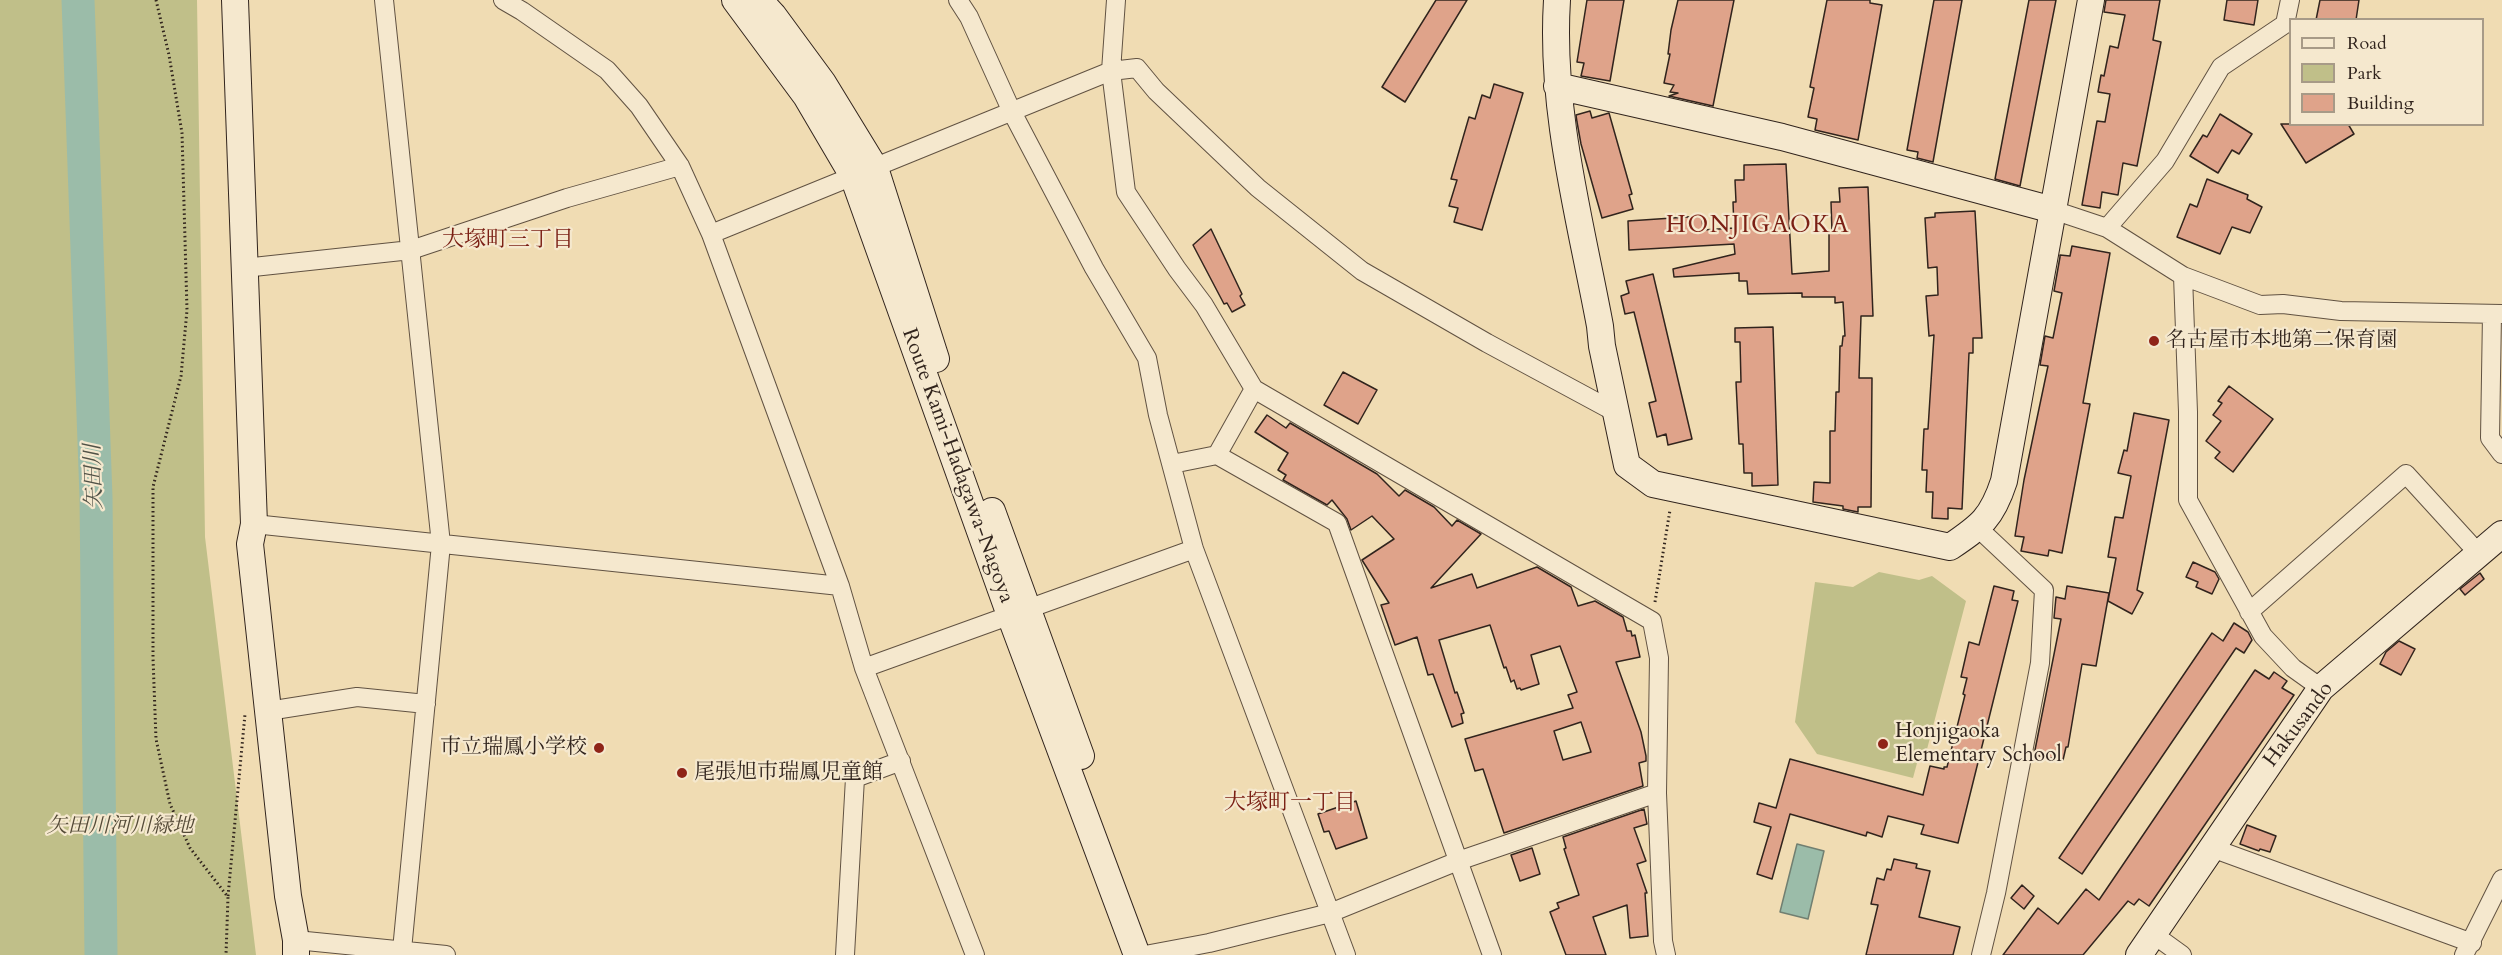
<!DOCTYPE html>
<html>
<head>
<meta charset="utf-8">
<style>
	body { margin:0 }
	#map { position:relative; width:2502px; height:955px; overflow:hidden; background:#f0dcb3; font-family:Cardo,serif }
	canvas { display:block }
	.legend { position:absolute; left:2289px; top:18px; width:195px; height:108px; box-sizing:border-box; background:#f5e8ce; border:2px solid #a79a87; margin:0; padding:8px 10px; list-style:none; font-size:18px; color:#31241d }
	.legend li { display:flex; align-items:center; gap:12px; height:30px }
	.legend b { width:30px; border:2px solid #a79a87 }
</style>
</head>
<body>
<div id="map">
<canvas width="2502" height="955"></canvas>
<ul class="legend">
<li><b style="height:8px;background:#f5e8ce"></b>Road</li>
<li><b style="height:16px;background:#c0bf89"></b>Park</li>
<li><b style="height:16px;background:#dfa38a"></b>Building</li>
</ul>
</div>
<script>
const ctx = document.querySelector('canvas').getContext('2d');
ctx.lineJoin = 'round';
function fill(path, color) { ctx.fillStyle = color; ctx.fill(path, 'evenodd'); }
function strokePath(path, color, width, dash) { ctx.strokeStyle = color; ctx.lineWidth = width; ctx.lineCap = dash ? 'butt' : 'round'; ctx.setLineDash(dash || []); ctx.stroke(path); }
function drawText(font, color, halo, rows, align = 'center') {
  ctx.font = font + ' Cardo,"Noto Serif JP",serif'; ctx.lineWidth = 4.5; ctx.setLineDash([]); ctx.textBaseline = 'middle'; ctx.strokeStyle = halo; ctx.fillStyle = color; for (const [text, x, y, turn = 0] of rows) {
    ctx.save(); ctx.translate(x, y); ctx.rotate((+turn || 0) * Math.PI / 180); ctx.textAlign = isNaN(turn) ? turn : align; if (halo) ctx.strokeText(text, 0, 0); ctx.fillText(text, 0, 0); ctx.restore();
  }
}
fill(new Path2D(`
	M0,0H197L205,537L256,955H0Z
	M1879,572L1919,580L1932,576L1966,601L1926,753L1920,752L1913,778L1817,754L1795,722L1815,582L1853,587Z`), '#c0bf89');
const water = new Path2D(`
	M1797,844L1824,851L1808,919L1780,912Z`);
fill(water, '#9bbca9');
strokePath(water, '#717f71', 1.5);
strokePath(new Path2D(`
	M78,0L96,497L101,955`), '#9bbca9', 33);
const building = new Path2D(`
	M1436,0H1467L1405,102L1382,87Z
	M1587,0H1624L1610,81L1581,76L1584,63L1577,62Z
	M1678,0H1734L1713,106L1669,96L1678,93L1670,92L1674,85L1664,83L1670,54H1668L1671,30Z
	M1827,0H1870V3L1882,5L1858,140L1815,130L1817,119L1808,117L1814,88L1810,87Z
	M1934,0H1962L1933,162L1917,158L1918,152L1907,150Z
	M2029,0H2056L2020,186L1995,179Z
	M2106,0H2160L2153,40L2161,42L2137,166L2123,163L2118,195L2102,192L2100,208L2082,205L2097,121L2105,122L2110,94L2098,92L2101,75L2104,76L2110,46L2118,48L2125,15L2104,12Z
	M2227,0H2258L2254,25L2224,20Z
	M2320,0H2359L2356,20H2316Z
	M1494,84L1523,93L1482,230L1454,222L1458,208L1449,206L1457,180L1451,179L1469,117L1475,119L1482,95L1490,98Z
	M1590,111L1592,118L1609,113L1632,194L1629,195L1633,209L1602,218L1581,144L1577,122L1576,115Z
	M2220,114L2252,134L2239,154L2232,150L2218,173L2190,156L2203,135L2207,137Z
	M2281,124H2348L2354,134L2306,163Z
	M1786,164L1792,274L1829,271V232H1832L1831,202H1840L1839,188L1868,187L1873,316H1861L1859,378H1872L1871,507H1858V512L1843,509V506L1813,502L1814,482L1830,483V431H1835L1836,392H1839L1840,346H1842L1843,336H1845L1843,302L1835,303V297H1802V293L1748,294L1747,281H1739V273L1674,277L1673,269L1735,254L1734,244L1629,250L1628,221L1702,216L1703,230L1734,228L1733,202H1736L1735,180H1744V165Z
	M2207,179L2248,195L2247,199L2262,207L2250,233L2232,227L2220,254L2177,237L2190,204L2197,207Z
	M1975,211L1982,338H1973V353H1969L1962,509L1948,508V519L1932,518L1933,492H1926L1927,470H1922L1924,429H1928L1934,335L1929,336L1926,296L1938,295L1937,267L1928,268L1925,218L1935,217V213Z
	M1211,229L1242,294L1240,296L1245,305L1232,312L1227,303L1224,304L1193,245Z
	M2072,246L2110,253L2083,403L2090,404L2062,553L2049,550L2048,556L2021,551L2024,537L2015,536L2024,480L2048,366L2040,365L2045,336L2053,338L2062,293L2054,291L2060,257V255L2070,256Z
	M1653,274L1692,439L1668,445L1666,434L1657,437L1649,403L1656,401L1634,312L1625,314L1621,296L1629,293L1626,281Z
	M1773,327L1778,485L1752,486V473H1744L1743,444H1739L1736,382H1741L1740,342H1735V328Z
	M1343,372L1377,390L1358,424L1324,405Z
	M2229,386L2273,419L2233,472L2215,458L2220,452L2206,441L2221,421L2213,415L2222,403L2218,401Z
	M2134,413L2169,420L2137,590L2143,593L2132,614L2108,601L2116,558L2108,557L2115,517L2123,518L2131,476L2118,473L2124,450L2127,451Z
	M1267,415L1286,428L1290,423L1377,474L1399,496L1405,490L1434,507L1452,526L1457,520L1481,534L1431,588L1472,574L1477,588L1537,567L1571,587L1578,606L1595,601L1623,617L1627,631H1631L1632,636L1635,635L1640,657L1616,662L1641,732L1646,756V761L1639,763L1643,786L1504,833L1483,769L1475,771L1465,739L1573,708L1568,695L1577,692L1560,646L1531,655L1539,684L1521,690L1520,688L1517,689L1514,680L1511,682L1506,667L1504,668L1490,625L1439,640L1455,693L1457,692L1464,713L1461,714L1463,723L1452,727L1433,674L1428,675L1417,637L1395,645L1381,605L1389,603L1362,560L1394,539L1372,516L1351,530L1347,519L1332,500L1327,505L1283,480L1286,475L1278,470L1288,453L1255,432ZM1581,722L1591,752L1563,760L1554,731Z
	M2193,562L2215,572L2219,579L2212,594L2196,587L2198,582L2186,577Z
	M2480,573L2484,579L2465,595L2460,589Z
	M1994,586L2014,591L2012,600L2018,601L1958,843L1921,834L1924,825L1888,816L1882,837L1867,832L1866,836L1790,814L1772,879L1757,874L1771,827L1754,822L1759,803L1776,808L1790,759L1923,795L1930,766L1944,769V767H1947L1965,695L1963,694L1967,678L1961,677L1969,642L1979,645Z
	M2067,586L2109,593L2096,666L2082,664L2068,747H2066L2063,760L2034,755L2061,619L2054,618L2056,597L2065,599Z
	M2234,623L2248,632L2252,640L2244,653L2236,648L2082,874L2059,858L2212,633L2223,641Z
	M2399,641L2415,649L2401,675L2380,664L2386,652Z
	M2255,670L2269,679L2274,672L2287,681L2282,688L2294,695L2149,906L2139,899L2134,905L2128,901L2083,955H2003L2038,908L2058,924L2086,889L2099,900Z
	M1356,801L1367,838L1336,849L1329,831L1324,832L1318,814Z
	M1644,809L1647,824L1634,828L1646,861L1637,864L1647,893H1645L1648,936L1630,938L1627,905L1593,917L1606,955H1566L1550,912L1559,908L1557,903L1579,895L1564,849L1566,848L1563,837Z
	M2247,825L2276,836L2270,852L2260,849L2259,851L2240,844Z
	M1532,848L1540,874L1520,881L1511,855Z
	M1894,859L1917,864L1916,868L1930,871L1919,917L1960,927L1953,955H1866L1878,905L1871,904L1877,878L1884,880L1887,869L1891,870Z
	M2022,885L2034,896L2024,909L2011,898Z`);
fill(building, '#dfa38a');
strokePath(building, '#31241d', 1.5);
const street = new Path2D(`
	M384,0L441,544L402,950
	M503,0L522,11L607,70L639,106L680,166L711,234L840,586L864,668L975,955
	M958,0L969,17L1012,112L1094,268L1147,358L1158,415L1194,549L1346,955
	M1116,0L1111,71L1126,192L1177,269L1204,305L1254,389L1652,621L1659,658L1657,793L1663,941L1666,955
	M2053,210L2107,228L2183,276L2260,305L2283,304L2341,311L2502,314
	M2107,228L2165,161L2221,67L2285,24L2290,0
	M711,234L1111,71L1137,68L1156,91L1258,188L1362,271L1487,343L1615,412
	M244,268L411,250L567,198L680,166
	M2183,276L2188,412V500L2263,636L2293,668L2321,688
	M2492,314L2490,438L2502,454
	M1217,455L1254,389
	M1172,464L1217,455L1337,523L1492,955
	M254,524L840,586
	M1978,528L2044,590L2040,663L1996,893L1981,955
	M2249,612L2406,474L2479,554
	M864,668L1194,549
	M268,711L357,697L426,704
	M2212,848L2472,943
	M2153,934L2182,955
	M296,940L446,955
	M845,955L855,778L901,761
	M1145,955L1209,943L1330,913L1458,861L1657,793
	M2464,955L2502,879`);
const secondary = new Path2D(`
	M235,0L254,524L250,544L288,896L296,940V955
	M735,0L806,96L853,176L1010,615L1137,955
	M759,0L773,15L823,83L875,168L936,359
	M1557,0C1550,111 1580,218 1600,326L1602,346L1627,465L1653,484L1950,547C1981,526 1992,518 2004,481L2091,0
	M1557,86L1782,137L2053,210
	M992,511L1081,756
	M2139,955L2321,688L2502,534`);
strokePath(street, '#615242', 20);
strokePath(secondary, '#31241d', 28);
strokePath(new Path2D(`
	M156,0L169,55L182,133L187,310L181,376L153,487V658L156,739L170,804L190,848L228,897L226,955
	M1655,602L1670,510
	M228,896L245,714`), '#31241d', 3, [1.5, 3]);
strokePath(street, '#f5e8ce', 18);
strokePath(secondary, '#f5e8ce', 26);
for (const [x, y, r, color] of [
	[2154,341,6,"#8f2418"],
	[1883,744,6,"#8f2418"],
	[599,748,6,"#8f2418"],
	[682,773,6,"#8f2418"]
]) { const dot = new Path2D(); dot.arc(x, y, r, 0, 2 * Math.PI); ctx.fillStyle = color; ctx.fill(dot); strokePath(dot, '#f5e8ce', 2); }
drawText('21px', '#31241d', '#f5e8ce', [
	["名古屋市本地第二保育園",2166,341],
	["Honjigaoka",1895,732],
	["Elementary School",1895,756],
	["市立瑞鳳小学校",587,748,"right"],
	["尾張旭市瑞鳳児童館",694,773]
], 'left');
drawText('21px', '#31241d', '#f5e8ce', [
	["Route Kami-Hadagawa-Nagoya",957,466,70],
	["Hakusando",2299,725,-53]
]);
drawText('italic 21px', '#554b38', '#f5e8ce', [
	["矢田川河川緑地",120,827]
]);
drawText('22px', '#7a1f14', '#f5e8ce', [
	["大塚町三丁目",508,241],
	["大塚町一丁目",1290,804]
]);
drawText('italic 22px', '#515247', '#f5e8ce', [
	["矢田川",95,477,-92]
]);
ctx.letterSpacing = '1.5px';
drawText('24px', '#7a1f14', '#f5e8ce', [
	["HONJIGAOKA",1758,226]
]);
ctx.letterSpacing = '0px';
</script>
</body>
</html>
